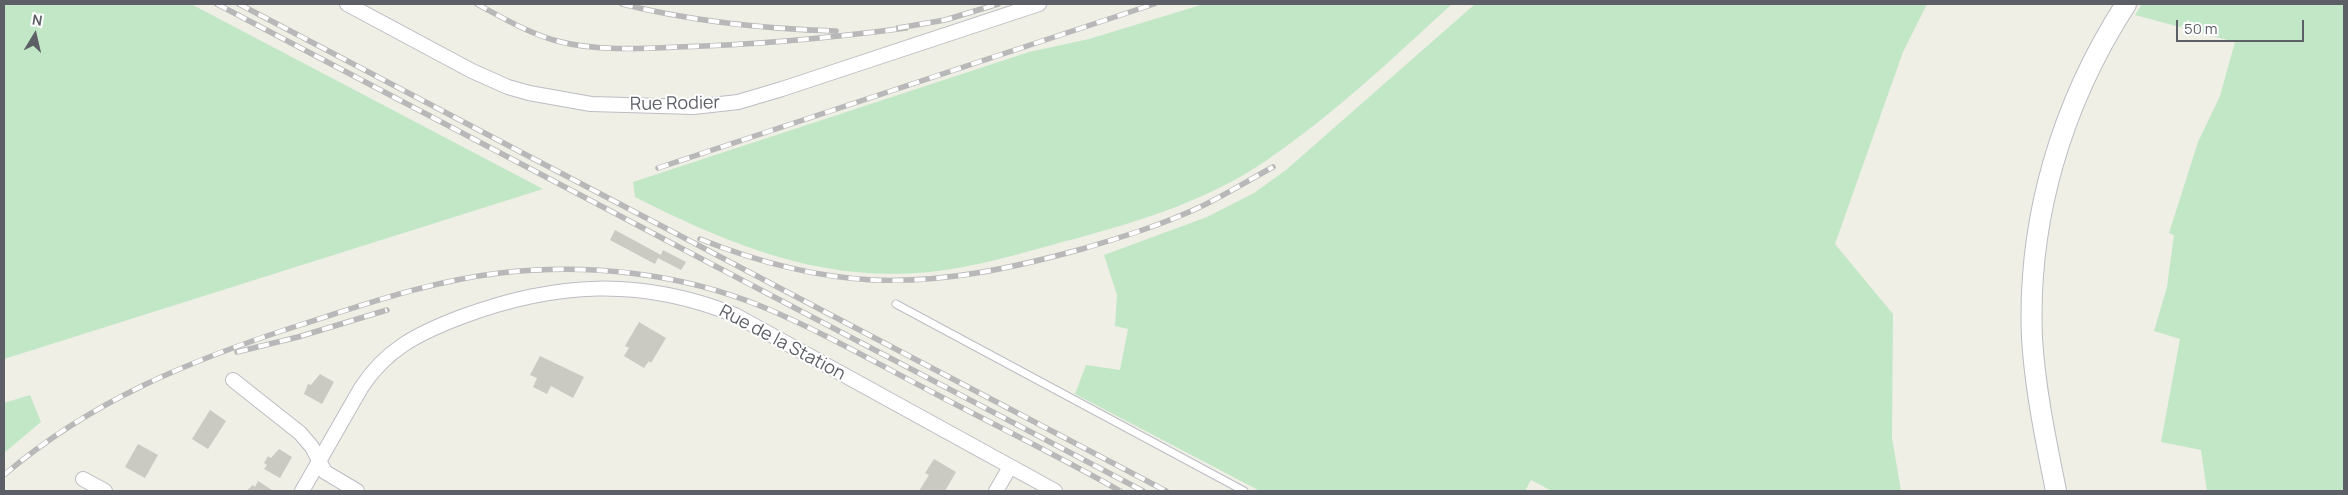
<!DOCTYPE html>
<html>
<head>
<meta charset="utf-8">
<style>
	body { margin:0 }
	#map { position:relative; width:2348px; height:495px; overflow:hidden; background:#efefe5; font-family:Manrope,sans-serif }
	canvas { display:block }
	.frame { position:absolute; inset:0; border:5px solid #5d5f66; pointer-events:none }
	.north { position:absolute; left:10px; top:10px; width:50px; height:50px; -webkit-text-stroke:4px #fff; paint-order:stroke; rotate:9deg; font-size:14px; font-weight:700; line-height:20px; text-align:center; color:#5d5f66 }
	.north::after { content:''; display:block; margin:auto; width:18px; height:22px; background:#5d5f66; clip-path:polygon(50% 0,100% 100%,50% 72%,0 100%) }
	.scale { position:absolute; left:2176px; top:20px; width:128px; height:22px; box-sizing:border-box; border:2px solid #5d5f66; border-top:0; padding-left:6px; font-size:15px; line-height:18px; white-space:nowrap; color:#5d5f66; -webkit-text-stroke:4px #fff; paint-order:stroke }
</style>
</head>
<body>
<div id="map">
<canvas width="2348" height="495"></canvas>
<div class="frame"></div>
<div class="north">N</div>
<div class="scale">50 m</div>
</div>
<script>
const ctx = document.querySelector('canvas').getContext('2d');
ctx.lineJoin = 'round';
function fill(path, color) { ctx.fillStyle = color; ctx.fill(path, 'evenodd'); }
function strokePath(path, color, width, dash) { ctx.strokeStyle = color; ctx.lineWidth = width; ctx.lineCap = dash ? 'butt' : 'round'; ctx.setLineDash(dash || []); ctx.stroke(path); }
function drawText(font, color, halo, rows, align = 'center') {
  ctx.font = font + ' Manrope,sans-serif'; ctx.lineWidth = 4; ctx.setLineDash([]); ctx.textBaseline = 'middle'; ctx.strokeStyle = halo; ctx.fillStyle = color; for (const [text, x, y, turn = 0] of rows) {
    ctx.save(); ctx.translate(x, y); ctx.rotate((+turn || 0) * Math.PI / 180); ctx.textAlign = isNaN(turn) ? turn : align; if (halo) ctx.strokeText(text, 0, 0); ctx.fillText(text, 0, 0); ctx.restore();
  }
}
fill(new Path2D(`
	M4,4H191L543,189L4,359Z
	M1204,4H1452C1392,59 1334,114 1267,160C1211,199 1143,220 1078,238C1038,248 999,261 958,268C837,289 740,250 635,197L633,182L1029,52L1089,39Z
	M1475,4H1927L1903,52L1835,244L1893,314L1892,438L1901,491H1552L1531,480L1525,491H1260L1075,394L1086,365L1120,370L1128,329L1115,326L1117,295L1104,255L1207,217L1254,193L1286,170Z
	M2142,4H2344V491H2207L2201,450L2161,442L2180,339L2154,331L2167,287L2174,235L2169,233L2198,142L2220,96L2235,42L2135,15Z
	M30,395L41,422L4,453V403Z`), '#c1e7c7');
fill(new Path2D(`
	M615,230L661,255L663,250L686,262L681,270L658,258L655,264L610,240Z
	M639,322L666,338L651,363L649,361L644,368L624,356L629,348L625,346Z
	M540,356L584,377L573,398L551,386L547,394L533,387L537,378L530,375Z
	M320,374L334,382L322,404L304,394L308,384L311,385Z
	M210,410L226,421L208,449L192,439Z
	M138,444L158,455L145,478L125,467Z
	M279,449L292,457L280,478L264,469L267,465L264,463L268,456L271,458Z
	M934,459L956,472L945,491H919L929,475L925,473Z
	M258,481L272,490L271,491H246L253,485L255,487Z`), '#cac9c2');
const lane = new Path2D(`
	M896,304L1244,491`);
const street = new Path2D(`
	M347,4L472,71L508,87L529,93L591,104L694,107L738,102L782,89L1039,4
	M233,380L300,433L312,447L325,472L357,491
	M83,479L105,491
	M302,491L361,388C386,349 419,333 461,317C555,282 640,277 735,315L1055,491
	M996,491L1010,467`);
const secondary = new Path2D(`
	M2056,491C2046,441 2035,389 2032,338C2027,219 2062,103 2126,4`);
strokePath(lane, '#bcbdc4', 9);
strokePath(street, '#bcbdc4', 16);
strokePath(secondary, '#babcc3', 22);
strokePath(lane, '#fff', 7);
strokePath(street, '#fff', 14);
strokePath(secondary, '#fff', 20);
const rail = new Path2D(`
	M217,4L1143,491
	M239,4L1166,491
	M477,4C503,18 528,33 557,41C595,51 638,49 678,47C754,45 830,38 906,28
	M622,4C691,21 764,29 836,31
	M898,28L945,20L998,4
	M658,168L1154,4
	M700,239C755,261 813,277 873,280C944,283 1013,268 1082,249C1122,237 1162,225 1200,207C1225,195 1249,180 1273,167
	M237,352L298,337L387,310
	M4,475C92,400 191,360 300,325C366,304 431,281 500,273C588,263 681,273 763,307C821,331 876,363 932,392C994,425 1059,456 1120,491`);
strokePath(rail, '#b8b8b9', 5.5);
strokePath(rail, '#fff', 4, [11]);
drawText('18px', '#5d5f66', '#fff', [
	["Rue Rodier",675,104,-1],
	["Rue de la Station",782,343,28]
]);
</script>
</body>
</html>
